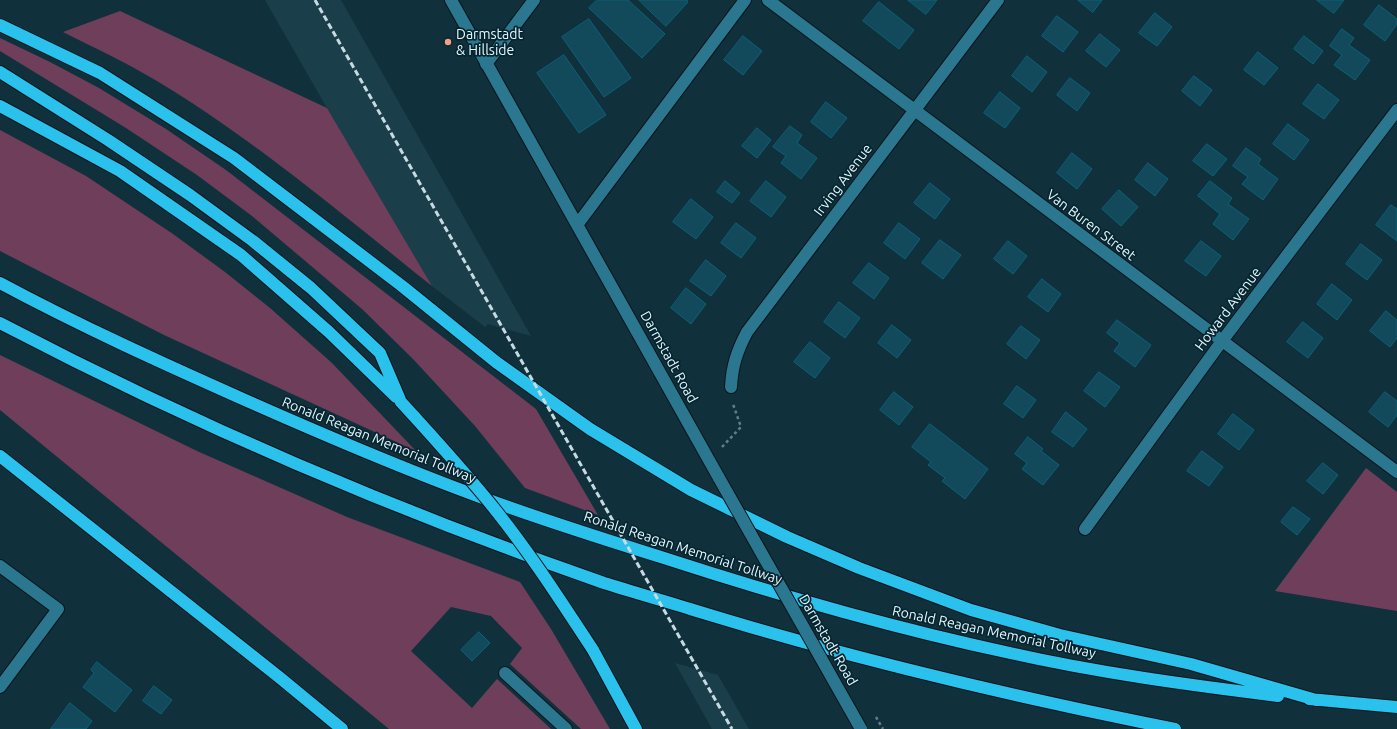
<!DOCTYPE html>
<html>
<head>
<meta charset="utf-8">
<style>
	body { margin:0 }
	canvas { display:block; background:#10303b }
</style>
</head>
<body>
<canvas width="1397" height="729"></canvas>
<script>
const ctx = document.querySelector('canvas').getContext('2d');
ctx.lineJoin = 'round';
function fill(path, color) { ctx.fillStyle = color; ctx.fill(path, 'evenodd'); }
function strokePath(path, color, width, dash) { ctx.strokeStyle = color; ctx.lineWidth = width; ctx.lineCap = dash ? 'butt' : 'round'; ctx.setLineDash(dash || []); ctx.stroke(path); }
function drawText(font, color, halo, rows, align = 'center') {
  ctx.font = font + ' Ubuntu,sans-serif'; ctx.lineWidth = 3.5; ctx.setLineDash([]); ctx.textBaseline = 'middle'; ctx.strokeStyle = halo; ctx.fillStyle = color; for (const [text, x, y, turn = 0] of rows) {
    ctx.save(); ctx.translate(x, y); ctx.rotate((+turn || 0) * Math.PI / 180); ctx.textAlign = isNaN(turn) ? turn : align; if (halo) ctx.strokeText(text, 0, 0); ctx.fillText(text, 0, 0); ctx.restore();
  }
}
fill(new Path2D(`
	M265,0H341L531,336L488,324L485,327L432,286L327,108Z
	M675,663L718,675L749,729H712Z`), '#1b3e4b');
fill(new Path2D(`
	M120,11L327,108L432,286C343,215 255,140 157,81C127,63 95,48 63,32Z
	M0,38L50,62L99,88L166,129L226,170L536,409L598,515L525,488L475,426L413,359L362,309L252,216L197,175L126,128L0,51Z
	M0,130L86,176L173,234L225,272L270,308L332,363L416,451L164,335L0,251Z
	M0,355L197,451L347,517L520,582L551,629L610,729H581L510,664L522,648L491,616L451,607L411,651L472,708L497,679L551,729H389L0,410Z
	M1366,468L1397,492V611L1275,591Z`), '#6e3e5b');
const building = new Path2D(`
	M597,0H628L665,34L642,58L589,8Z
	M639,0H687L688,2L666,26Z
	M908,0H937L926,14Z
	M1078,0H1102L1093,12Z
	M1317,0H1344L1334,13Z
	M879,2L914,30L899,49L863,21Z
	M1379,5L1397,19V24L1385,41L1364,25Z
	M1155,13L1172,27L1157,46L1139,33Z
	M1057,16L1078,32L1063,52L1042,36Z
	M589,19L631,78L604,97L562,37Z
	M1342,29L1354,38L1349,45L1370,60L1355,80L1334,65L1342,55L1330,46Z
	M1100,34L1120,50L1106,67L1086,51Z
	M743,36L762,51L743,75L724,60Z
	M1304,36L1323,51L1313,64L1294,49Z
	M1258,52L1278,68L1264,85L1244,70Z
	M564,55L606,115L579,133L537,73Z
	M1027,56L1047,72L1032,92L1012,76Z
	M1194,76L1212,90L1200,106L1182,91Z
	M1070,78L1090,93L1077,111L1057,95Z
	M1318,84L1339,100L1324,119L1303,104Z
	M1000,92L1020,108L1005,128L984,113Z
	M826,102L847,118L831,138L811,122Z
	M1288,124L1309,140L1294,160L1273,144Z
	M790,126L802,135L797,143L817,158L801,179L781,163L786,156L773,147Z
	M757,128L771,140L757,158L742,146Z
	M1207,144L1227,159L1213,176L1193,161Z
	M1246,148L1261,159L1258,164L1278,179L1263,200L1242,184L1248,177L1233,166Z
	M1072,153L1092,169L1077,189L1057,173Z
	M1148,163L1168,179L1155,196L1135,180Z
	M725,181L740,193L732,203L717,192Z
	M766,181L786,197L771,217L750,201Z
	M1210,181L1232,198L1228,204L1249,219L1233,240L1213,224L1220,214L1198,196Z
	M930,183L950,199L935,219L914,203Z
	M1119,190L1138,207L1121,226L1102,209Z
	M691,199L713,217L696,239L673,222Z
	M1391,205L1397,209V241L1376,225Z
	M736,223L756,238L741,258L721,243Z
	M899,223L920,239L905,259L884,243Z
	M940,240L961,255L943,279L922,263Z
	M1008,241L1027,256L1013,274L994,259Z
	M1201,241L1221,256L1206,276L1185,261Z
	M1361,244L1382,260L1367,280L1346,264Z
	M706,260L726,276L711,296L690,281Z
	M869,263L889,278L874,299L853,283Z
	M1042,279L1061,294L1048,312L1028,297Z
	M1332,284L1352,300L1337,320L1317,304Z
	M686,288L706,304L691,324L671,308Z
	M839,302L860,318L845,338L824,322Z
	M1386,311L1397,320V338L1390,347L1370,331Z
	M1117,320L1151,345L1135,367L1114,351L1120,343L1107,333Z
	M1303,322L1323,338L1308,358L1287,342Z
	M892,325L911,340L897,358L878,343Z
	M1021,326L1040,340L1026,359L1007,344Z
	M810,342L830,358L815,378L794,362Z
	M1099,372L1120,387L1105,407L1084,391Z
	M1017,386L1036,400L1023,418L1004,404Z
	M894,392L913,407L899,425L880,410Z
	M1385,392L1397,401V415L1388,427L1369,412Z
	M1066,412L1087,429L1073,447L1052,432Z
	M1233,414L1254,430L1239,450L1218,434Z
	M930,424L988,469L965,499L942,481L945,478L928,465L931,462L912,447Z
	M1028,437L1043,449L1041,451L1059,465L1043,485L1022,469L1027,463L1015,454Z
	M1202,451L1223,467L1209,486L1187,471Z
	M1323,463L1338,475L1323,494L1307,481Z
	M1293,507L1310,519L1297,535L1281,522Z
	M479,632L490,643L472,661L461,650Z
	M97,662L132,690L115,712L83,687L94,673L91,670Z
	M154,686L172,700L161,714L143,701Z
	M70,703L92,721L86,729H51Z`);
fill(building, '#12495b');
strokePath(building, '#0a627a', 1);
const minor = new Path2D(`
	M451,0L719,478
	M768,0L1397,472
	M486,64L534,0
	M577,225L745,0
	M731,387C732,366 737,351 747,332L998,0
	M1085,529L1222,341L1397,110
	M0,566L58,609L0,687
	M505,673L566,729`);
const highway = new Path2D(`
	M0,25L100,73L234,158L402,286L496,362L590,429L691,490L787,537L859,568L971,610L1060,635L1191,664L1316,700
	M0,72L108,140L190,195L253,241L311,288L380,353L401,402
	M0,106L120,171L241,255L329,332L396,397
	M0,283C80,326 162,363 245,400C324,435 403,469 483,498C543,520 603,539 664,558C778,595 893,628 1010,653C1099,673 1189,685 1278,696
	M0,323C195,425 396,511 604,583C636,593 668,602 700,612C856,660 1015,697 1175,729
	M0,456L279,677L342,729
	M593,650L636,729
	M1309,699L1397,707`);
strokePath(minor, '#09161b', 14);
strokePath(highway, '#09161b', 14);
strokePath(new Path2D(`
	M722,447L741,427L733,404`), '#647e87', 2.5, [3, 3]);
strokePath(minor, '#2b7790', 12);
strokePath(highway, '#2ac1ed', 12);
strokePath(new Path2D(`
	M315,0L732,729`), '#c7dae2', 3, [6, 3]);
const minorBridge = new Path2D(`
	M719,478L861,729`);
const highwayBridge = new Path2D(`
	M401,402C434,438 467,474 497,512C532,556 562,603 593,650`);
strokePath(minorBridge, '#09161b', 14, []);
strokePath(highwayBridge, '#09161b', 14, []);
strokePath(new Path2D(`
	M876,717L883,729`), '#647e87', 2.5, [3, 3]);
strokePath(minorBridge, '#2b7790', 12);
strokePath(highwayBridge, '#2ac1ed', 12);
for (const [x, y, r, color] of [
	[448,42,4,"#f2a07f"]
]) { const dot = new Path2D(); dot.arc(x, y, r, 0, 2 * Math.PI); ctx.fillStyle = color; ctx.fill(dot); strokePath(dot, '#052630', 1.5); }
drawText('14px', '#e6f7fe', '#052630', [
	["Darmstadt",456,34],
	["& Hillside",456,50]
], 'left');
drawText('14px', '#e6f7fe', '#052630', [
	["Irving Avenue",843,180,-53],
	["Van Buren Street",1091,225,37],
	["Howard Avenue",1228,309,-53],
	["Darmstadt Road",669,357,61],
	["Ronald Reagan Memorial Tollway",379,440,22],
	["Ronald Reagan Memorial Tollway",683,548,18],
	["Ronald Reagan Memorial Tollway",994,632,12],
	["Darmstadt Road",828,640,60]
]);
</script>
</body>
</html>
